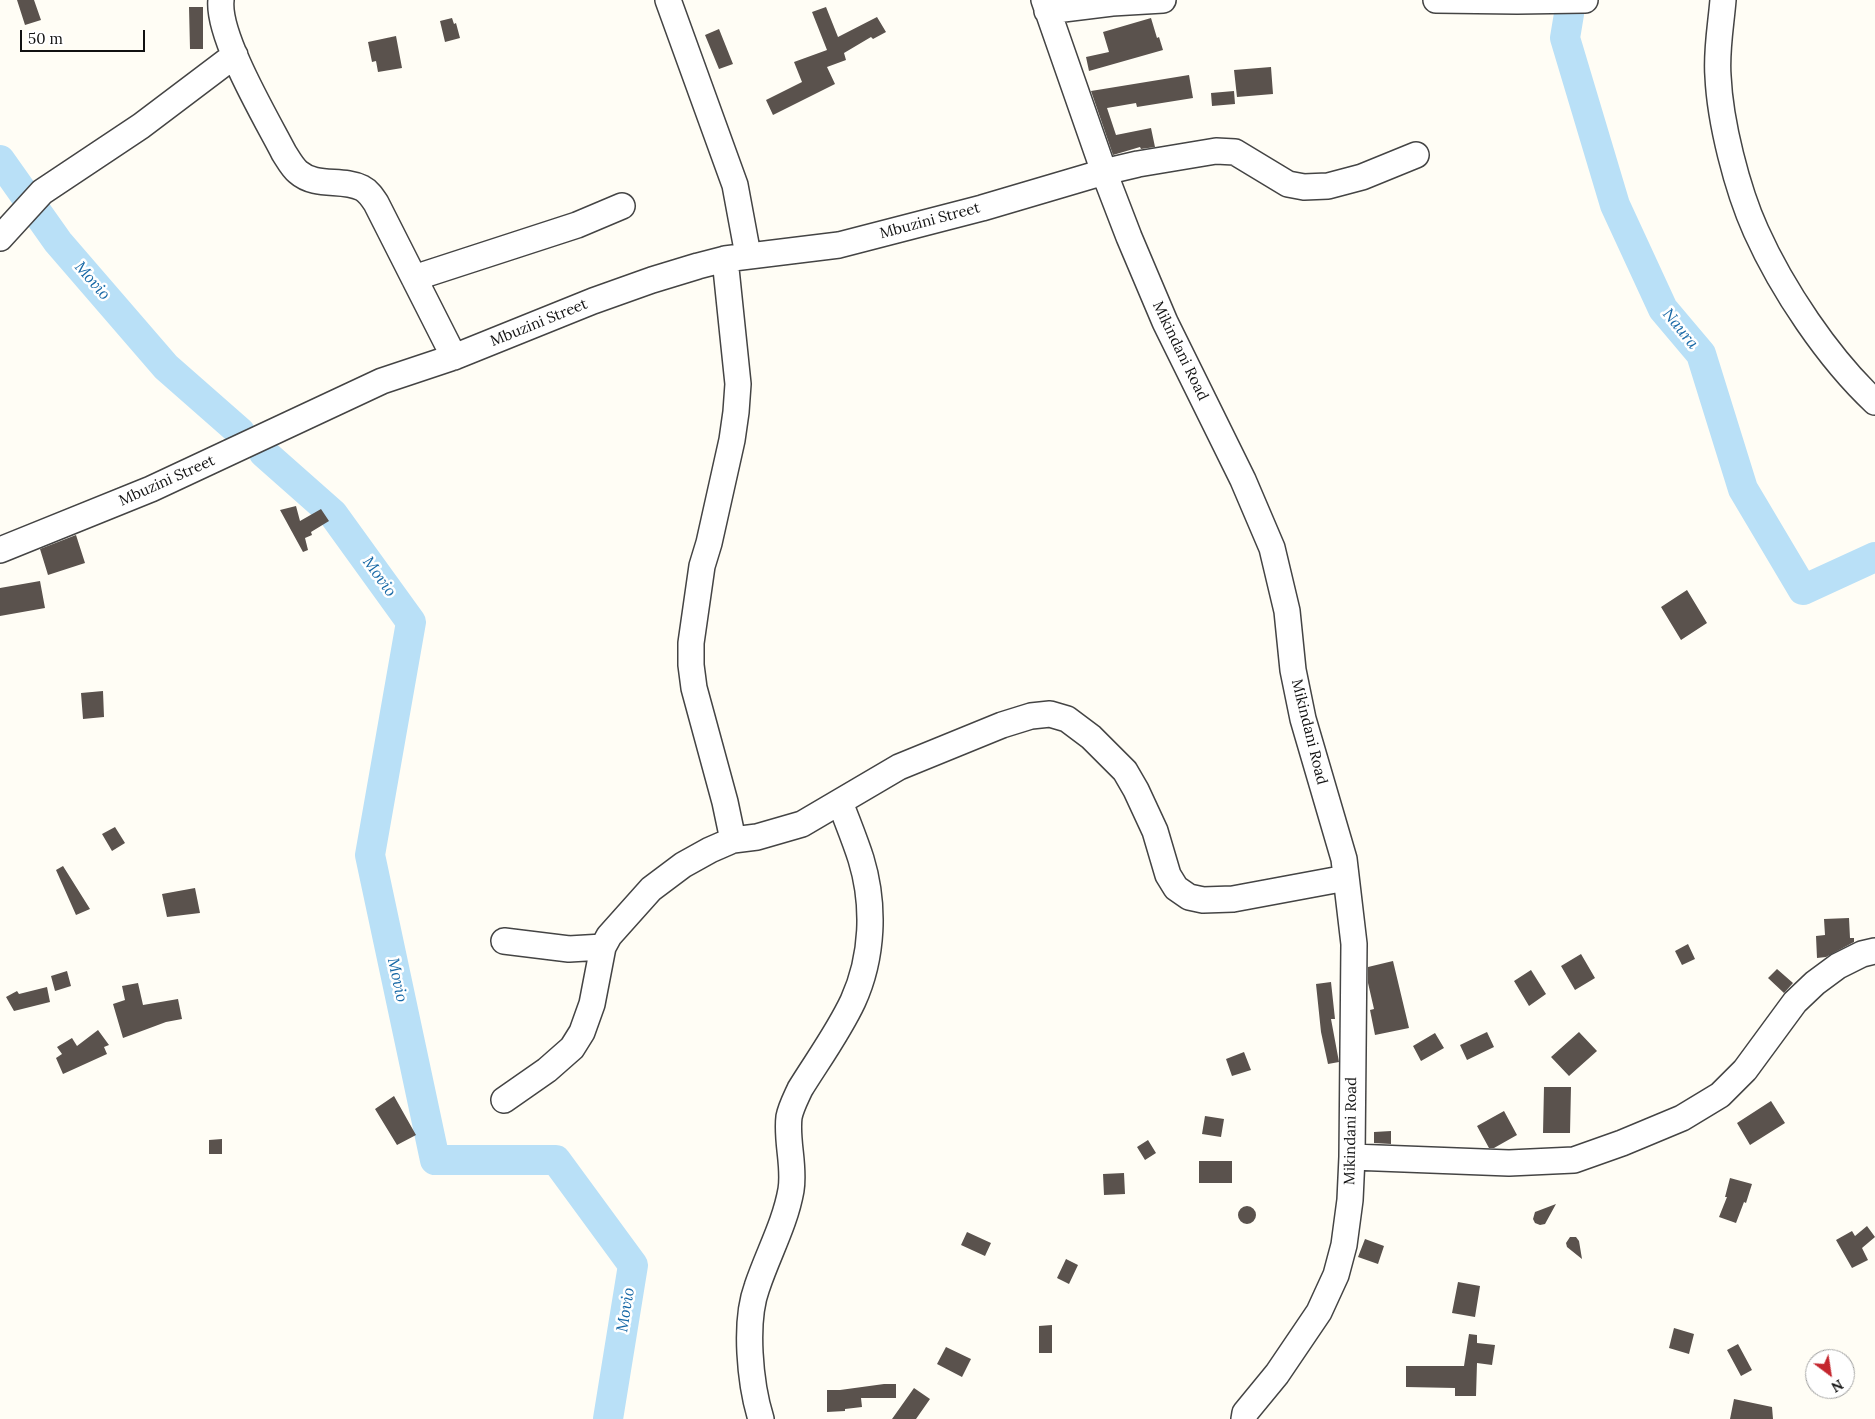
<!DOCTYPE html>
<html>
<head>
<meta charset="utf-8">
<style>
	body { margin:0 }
	#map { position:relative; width:1875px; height:1419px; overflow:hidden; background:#fffdf5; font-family:Lora,serif }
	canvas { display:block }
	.north { position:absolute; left:1805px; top:1349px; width:50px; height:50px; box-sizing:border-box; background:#fff; border:1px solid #a0a0a0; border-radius:50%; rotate:149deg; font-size:14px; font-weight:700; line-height:20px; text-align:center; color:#111 }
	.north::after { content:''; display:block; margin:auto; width:18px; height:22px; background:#c4262e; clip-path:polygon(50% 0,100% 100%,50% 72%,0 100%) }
	.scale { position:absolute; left:20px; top:30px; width:125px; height:22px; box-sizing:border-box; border:2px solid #111; border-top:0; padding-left:6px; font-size:15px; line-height:18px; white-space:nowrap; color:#111; -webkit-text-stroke:4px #fff; paint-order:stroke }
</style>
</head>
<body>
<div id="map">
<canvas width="1875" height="1419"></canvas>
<div class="north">N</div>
<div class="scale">50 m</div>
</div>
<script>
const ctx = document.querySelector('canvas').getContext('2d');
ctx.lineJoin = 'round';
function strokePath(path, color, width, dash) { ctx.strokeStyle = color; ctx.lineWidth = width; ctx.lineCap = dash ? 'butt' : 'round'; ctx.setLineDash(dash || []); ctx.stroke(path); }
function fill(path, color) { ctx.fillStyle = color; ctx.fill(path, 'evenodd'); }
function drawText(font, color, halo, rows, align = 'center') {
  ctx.font = font + ' Lora,serif'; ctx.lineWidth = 5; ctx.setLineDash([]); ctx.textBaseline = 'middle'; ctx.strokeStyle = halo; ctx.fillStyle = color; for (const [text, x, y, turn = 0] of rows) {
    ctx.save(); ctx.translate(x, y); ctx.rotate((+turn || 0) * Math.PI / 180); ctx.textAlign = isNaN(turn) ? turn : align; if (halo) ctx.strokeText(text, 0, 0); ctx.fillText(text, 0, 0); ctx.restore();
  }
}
strokePath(new Path2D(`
	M1569,14L1565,38L1615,205L1663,309L1701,354L1743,489L1803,590L1875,557
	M0,160L58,242L166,367L240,432
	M264,453L333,514L411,622L370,855L435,1160H556L633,1265L608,1419`), '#b9e0f7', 30);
fill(new Path2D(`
	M17,0H34L41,20L25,25Z
	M189,7H203V49H190Z
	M826,7L838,37L877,17L886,32L873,39L871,37L844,53L846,60L827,67L835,84L773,115L766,100L802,82L794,62L827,50L812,12Z
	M452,18L454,24L456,23L460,38L445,42L440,21Z
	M1151,18L1157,38L1159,37L1163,50L1089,71L1086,57L1109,52L1103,32Z
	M719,29L733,64L719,69L705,35Z
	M396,36L402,68L378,72L376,61L372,62L368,42Z
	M1271,67L1273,94L1237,97L1234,70Z
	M1189,75L1193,98L1137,107L1136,103L1107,108L1116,135L1151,128L1155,147L1141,149L1140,147L1113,155L1091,91Z
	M1234,91L1235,104L1212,106L1211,93Z
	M296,506L300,521L321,509L329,521L311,532L312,535L305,538L308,550L303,552L280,510Z
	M76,535L85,563L48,575L40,549Z
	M40,581L45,608L0,616V588Z
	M1687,590L1707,623L1681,640L1661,607Z
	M103,691L104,717L83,719L81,693Z
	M115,827L125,843L112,851L102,834Z
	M63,866L90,909L76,915L56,870Z
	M195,888L200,913L167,917L162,894Z
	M1849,918L1850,938H1854V942L1826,957L1817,958L1816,936L1825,935L1824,919Z
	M1688,944L1695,959L1682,965L1675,951Z
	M1581,954L1595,978L1575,990L1561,966Z
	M1393,961L1409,1028L1375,1035L1370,1010L1374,1009L1368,983V967Z
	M1777,969L1793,983L1784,993L1768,978Z
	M1531,970L1546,994L1529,1006L1514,981Z
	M67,971L71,986L55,991L51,976Z
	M1331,982L1335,1019H1331L1339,1062L1328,1064L1321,1032L1316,984Z
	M138,983L143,1005L178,999L182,1019L166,1022L123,1038L113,1004L125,1000L122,986Z
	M47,987L50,1002L14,1011L6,997L17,991L19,994Z
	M98,1030L109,1045L104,1047L107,1054L63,1074L56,1058L62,1054L57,1047L72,1038L77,1046Z
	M1487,1032L1494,1047L1467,1060L1460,1045Z
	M1579,1032L1597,1051L1569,1076L1551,1057Z
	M1435,1033L1444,1048L1421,1061L1413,1046Z
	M1244,1052L1251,1070L1232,1076L1226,1059Z
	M1544,1087H1571L1570,1133H1543Z
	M394,1096L416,1135L397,1145L375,1109Z
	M1771,1101L1785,1123L1750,1145L1737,1123Z
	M1504,1111L1517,1135L1494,1148H1489L1477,1126Z
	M1205,1116L1224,1119L1221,1137L1202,1134Z
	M1391,1131V1144L1374,1143V1132Z
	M222,1139V1154H209V1140Z
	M1148,1140L1156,1153L1145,1160L1137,1147Z
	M1199,1161H1232V1183H1199Z
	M1124,1173L1125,1194L1104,1195L1103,1174Z
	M1730,1178L1752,1184L1746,1203L1744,1202L1736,1223L1719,1217L1727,1197H1725Z
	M1556,1204L1545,1224L1540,1225L1535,1223L1533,1219L1535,1212Z
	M1238 1215a9 9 0 1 1 18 0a9 9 0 1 1-18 0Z
	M1867,1226L1875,1237L1862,1248L1868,1260L1852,1268L1836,1240L1852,1231L1855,1236Z
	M967,1232L991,1243L985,1256L961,1245Z
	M1570,1237H1576L1579,1241L1582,1259L1567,1247L1566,1243Z
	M1365,1239L1384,1246L1378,1264L1358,1257Z
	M1066,1259L1078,1265L1069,1284L1057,1278Z
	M1458,1282L1480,1286L1475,1317L1452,1313Z
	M1052,1325V1353H1039V1326Z
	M1674,1328L1694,1334L1689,1354L1669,1348Z
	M1469,1334L1477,1335V1343L1495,1345L1492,1365L1477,1363L1476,1396H1455V1388L1406,1387V1366H1464Z
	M1738,1344L1752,1370L1741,1376L1727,1350Z
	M946,1347L971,1359L962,1377L937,1364Z
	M884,1384H896V1398H861L862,1407L845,1409V1411L827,1412V1390H840Z
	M914,1388L930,1399L916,1419H892Z
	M1734,1399L1772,1407L1773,1419H1730Z`), '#5a524d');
const minor = new Path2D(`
	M221,0C217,36 266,118 284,153C288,159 292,167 298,172C316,188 342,178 362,188C368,191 372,197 376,203L454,357
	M668,0L735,185L748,255
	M1044,0L1104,172L1129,237L1165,322L1243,480L1272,548L1287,611L1293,670L1303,719L1344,859L1354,944L1352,1157L1350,1200L1344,1245L1336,1275L1319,1312L1277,1374L1245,1413L1244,1419
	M1436,0L1517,1L1585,0
	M1723,0C1721,25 1716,51 1718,76C1720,122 1737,189 1756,231C1782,289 1828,358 1875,402
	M1047,11L1112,3L1163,0
	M0,238L42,192L141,126L235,55
	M725,259L738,384L736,412L732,440L709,543L702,566L691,643V665L694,688L725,802L733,840
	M414,278L577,225L622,206
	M0,550L151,489L382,381L454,357L593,301L652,280L698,266L725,259L839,245L982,208L1104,172L1138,164L1216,151L1235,152L1288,184L1304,187L1328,186L1362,177L1416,155
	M504,941L569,949L603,947
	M504,1100L547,1070L572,1048L582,1032L592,1004L603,947L609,936L651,889L683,865L710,850L733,840L757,837L802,824L899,767L1002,725L1031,716L1050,714L1067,719L1091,737L1125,771L1136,790L1155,831L1168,875L1176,888L1189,897L1203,900L1233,899L1346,878
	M1352,1157L1509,1163L1574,1160L1622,1143L1682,1118L1720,1095L1745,1070L1795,1002L1815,983L1838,966L1862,954L1875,951
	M761,1419C750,1384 744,1322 757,1287C768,1254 785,1224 791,1190C795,1166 786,1141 789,1117C791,1107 796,1098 800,1089C818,1060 839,1031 853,1001C873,957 875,905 861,859C855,840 847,821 840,802`);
strokePath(minor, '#444', 28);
strokePath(minor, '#fff', 25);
drawText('15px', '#111', '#fff', [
	["Mbuzini Street",930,221,-15],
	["Mbuzini Street",539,323,-22],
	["Mikindani Road",1180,351,64],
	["Mbuzini Street",167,481,-24],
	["Mikindani Road",1309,732,76],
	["Mikindani Road",1351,1131,-89]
]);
drawText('italic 16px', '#1768a6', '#fff', [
	["Movio",92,281,49],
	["Naura",1680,329,51],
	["Movio",379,577,54],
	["Movio",397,980,78],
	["Movio",626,1310,-81]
]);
</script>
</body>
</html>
